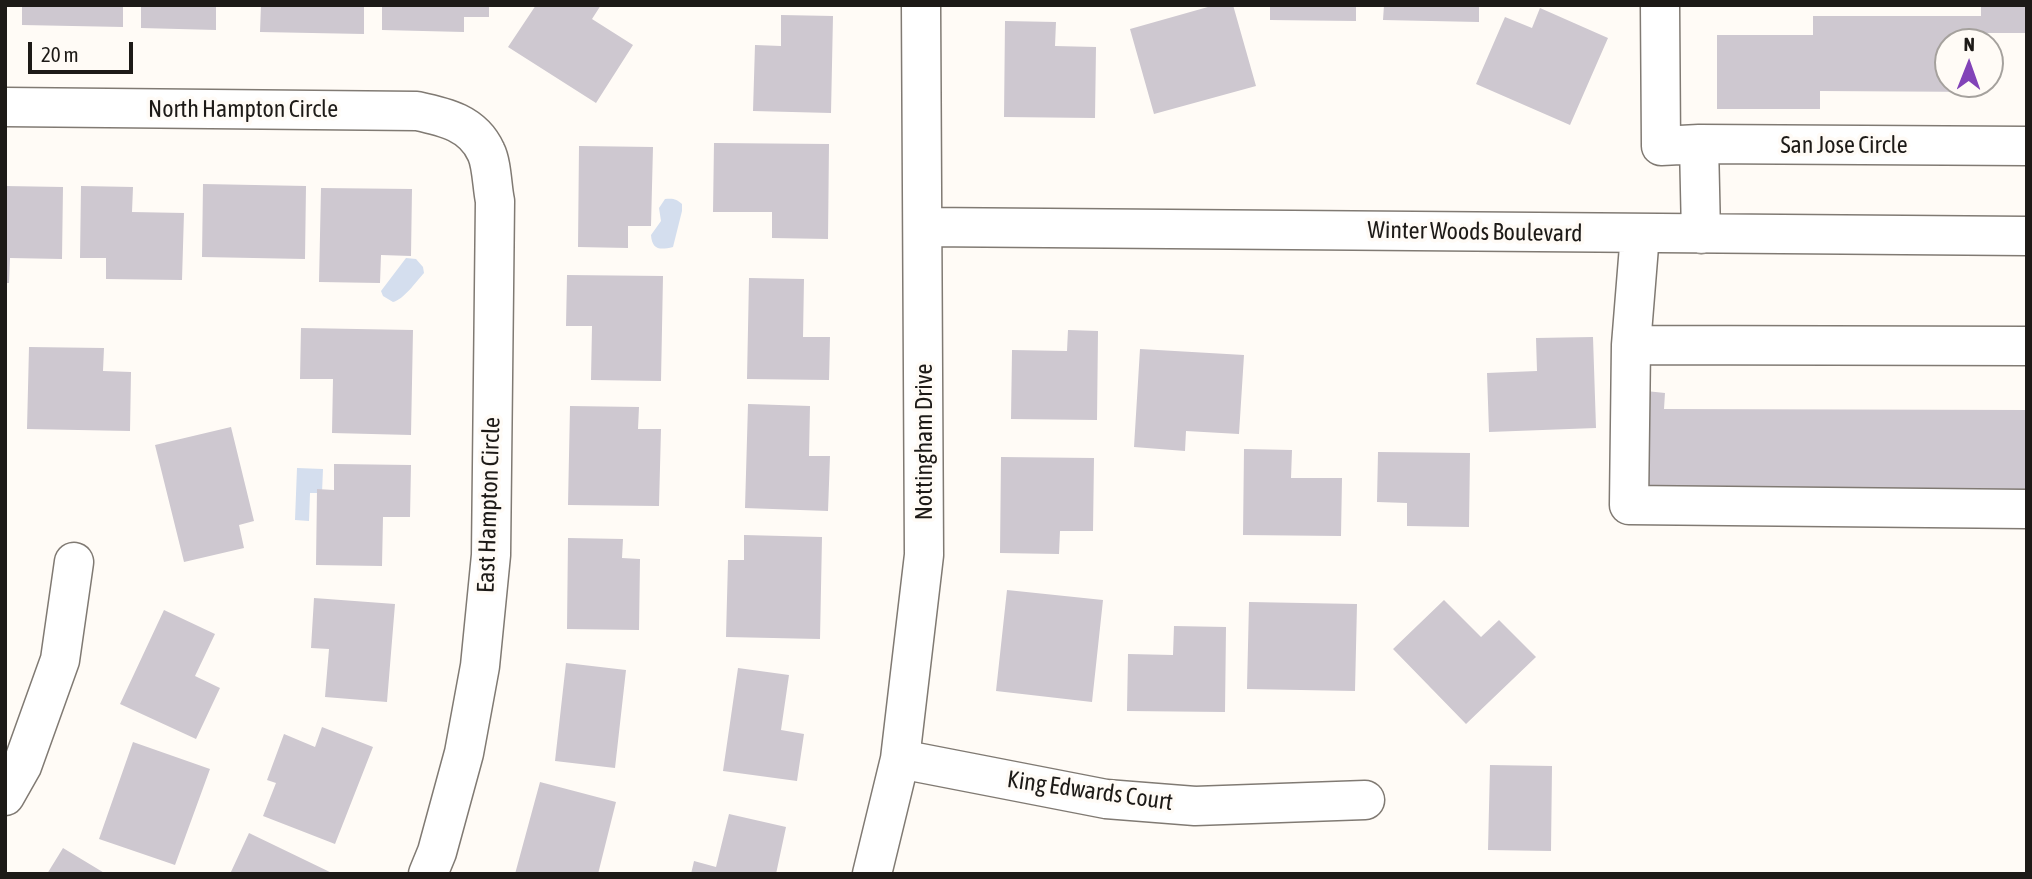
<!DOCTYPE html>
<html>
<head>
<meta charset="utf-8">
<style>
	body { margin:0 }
	#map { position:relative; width:2032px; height:879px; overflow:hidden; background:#fffbf6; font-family:"Asap Condensed",sans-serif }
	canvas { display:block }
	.frame { position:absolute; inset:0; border:7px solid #1d1a17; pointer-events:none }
	.north { position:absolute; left:1934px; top:28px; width:70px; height:70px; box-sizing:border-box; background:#fffbf6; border:2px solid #a5a19d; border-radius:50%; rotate:1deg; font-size:19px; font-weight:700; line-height:28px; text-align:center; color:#1d1a17 }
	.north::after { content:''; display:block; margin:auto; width:24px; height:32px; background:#8243b8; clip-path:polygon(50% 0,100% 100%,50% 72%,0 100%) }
	.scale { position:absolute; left:28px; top:42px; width:105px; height:32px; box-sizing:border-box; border:4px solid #1d1a17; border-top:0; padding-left:9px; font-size:21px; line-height:24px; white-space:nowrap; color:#1d1a17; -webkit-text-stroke:5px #fffbf6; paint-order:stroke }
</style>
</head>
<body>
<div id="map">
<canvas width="2032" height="879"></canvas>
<div class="frame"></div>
<div class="north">N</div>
<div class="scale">20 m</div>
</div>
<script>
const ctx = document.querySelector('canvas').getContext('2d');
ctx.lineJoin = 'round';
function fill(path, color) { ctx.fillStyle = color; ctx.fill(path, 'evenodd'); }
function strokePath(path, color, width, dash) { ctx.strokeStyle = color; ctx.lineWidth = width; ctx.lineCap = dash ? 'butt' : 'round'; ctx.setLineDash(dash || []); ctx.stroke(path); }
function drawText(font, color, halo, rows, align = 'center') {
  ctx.font = font + ' "Asap Condensed",sans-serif'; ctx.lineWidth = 7; ctx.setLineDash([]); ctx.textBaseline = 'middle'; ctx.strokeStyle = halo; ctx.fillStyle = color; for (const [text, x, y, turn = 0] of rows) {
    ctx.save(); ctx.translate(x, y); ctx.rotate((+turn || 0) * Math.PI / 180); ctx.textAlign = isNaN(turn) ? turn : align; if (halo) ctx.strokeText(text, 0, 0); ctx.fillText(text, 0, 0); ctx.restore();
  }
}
fill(new Path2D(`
	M665,199C673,198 677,199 682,204V211L673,247C660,250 652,250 651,235L661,221L659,208Z
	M406,258L416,259L423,267L424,273C416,282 403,300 393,302L383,296L381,291Z
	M297,468L323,469L322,493H310L309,521L295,520Z`), '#d4deee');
fill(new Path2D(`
	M22,5H123V27L22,25Z
	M141,5H216V30L141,28Z
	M261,5H364V34L260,32Z
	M382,5H489V17H464V32L382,30Z
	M536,5H601L592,19L633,45L596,103L508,47Z
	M1215,5H1233L1256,86L1154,114L1130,29Z
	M1270,5H1356V21L1270,20Z
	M1384,5H1479V22L1383,20Z
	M1981,5H2027V33H1986V42H1948V84H1986V92L1820,91V109H1717V35H1813V16H1981Z
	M1540,8L1608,38L1570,125L1476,84L1505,17L1532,28Z
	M781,15L833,16L831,113L753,111L755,45L781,46Z
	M1005,21L1056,22L1055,46L1096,47L1095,118L1004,117Z
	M714,143L829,144L828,239L772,238V212H713Z
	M579,146L653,147L651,226H628V248L578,247Z
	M203,184L306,186L305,259L202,257Z
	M5,186L63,187L62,259L10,258L9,283H5Z
	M81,186L133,187L132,212L184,213L182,280L106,279V258H80Z
	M321,188L412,189L411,256L381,255L380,283L319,282Z
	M567,275L663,276L661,381L591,380L592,326H566Z
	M749,278L804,279L803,337H830L829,380L747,379Z
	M301,328L413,330L411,435L332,433L333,379H300Z
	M1068,330L1098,331L1097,420L1011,419L1012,350L1067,351Z
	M1593,337L1596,428L1489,432L1487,373L1537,371L1536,338Z
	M29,347L104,348L103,371L131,372L130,431L27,429Z
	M1140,349L1244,355L1239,434L1186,431L1185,451L1134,447Z
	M1646,391L1665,393L1664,409L2027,410V497L1645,493Z
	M748,404L810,406L809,456H830L828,511L745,508Z
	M570,406L639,407L638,429H661L659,506L568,505Z
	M231,427L254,521L239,525L244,548L184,562L155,445Z
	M1244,449L1292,450L1291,478H1342L1341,536L1243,535Z
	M1378,452L1470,453L1469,527L1407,526V503L1377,502Z
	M1001,457L1094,458L1093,531H1060L1059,554L1000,553Z
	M334,464L411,465L410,517H383L382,566L316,565L317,489L334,490Z
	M744,535L822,537L820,639L726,637L728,560H744Z
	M568,538L623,539L622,558L640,559L639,630L567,629Z
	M1007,590L1103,600L1092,702L996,691Z
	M314,598L395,604L387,702L325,697L329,649L311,648Z
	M1444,600L1481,637L1499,620L1536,657L1466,724L1393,649Z
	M1249,602L1357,604L1355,691L1247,689Z
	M164,610L215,634L195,676L220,688L196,739L120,704Z
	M1174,626L1226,627L1225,712L1127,711L1128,654L1173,655Z
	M566,663L626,670L615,768L555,761Z
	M738,668L789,675L781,730L804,734L797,781L723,771Z
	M322,727L373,747L335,844L263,816L276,783L267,780L284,734L315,747Z
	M133,742L210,769L175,865L99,839Z
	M1490,765L1552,766L1551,851L1488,850Z
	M540,782L616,802L598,874H515Z
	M729,814L786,827L776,874H691L694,861L716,867Z
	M249,833L334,874H230Z
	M63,848L106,874H47Z`), '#cec8d0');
const minor = new Path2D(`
	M1660,5L1661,146L1699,144L2027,146
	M5,107L417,111C445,117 473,123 486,152C492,164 492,187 495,201L491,555L480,666L464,753L437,852L428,874
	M1699,144L1701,234
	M924,227L2027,236
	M1640,234L1631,345L1629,505L2027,509
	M1631,345L2027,346
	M900,759L1106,799L1195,806L1365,800
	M5,796L22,766L60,660L74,562
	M872,874L900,759L924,555L921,5`);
strokePath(minor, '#807a73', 41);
strokePath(minor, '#fff', 38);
drawText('24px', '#1d1a17', '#fffbf6', [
	["North Hampton Circle",243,109],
	["San Jose Circle",1844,145],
	["Winter Woods Boulevard",1475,232,1],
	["Nottingham Drive",924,442,-90],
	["East Hampton Circle",489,505,-88],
	["King Edwards Court",1090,791,8]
]);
</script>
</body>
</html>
